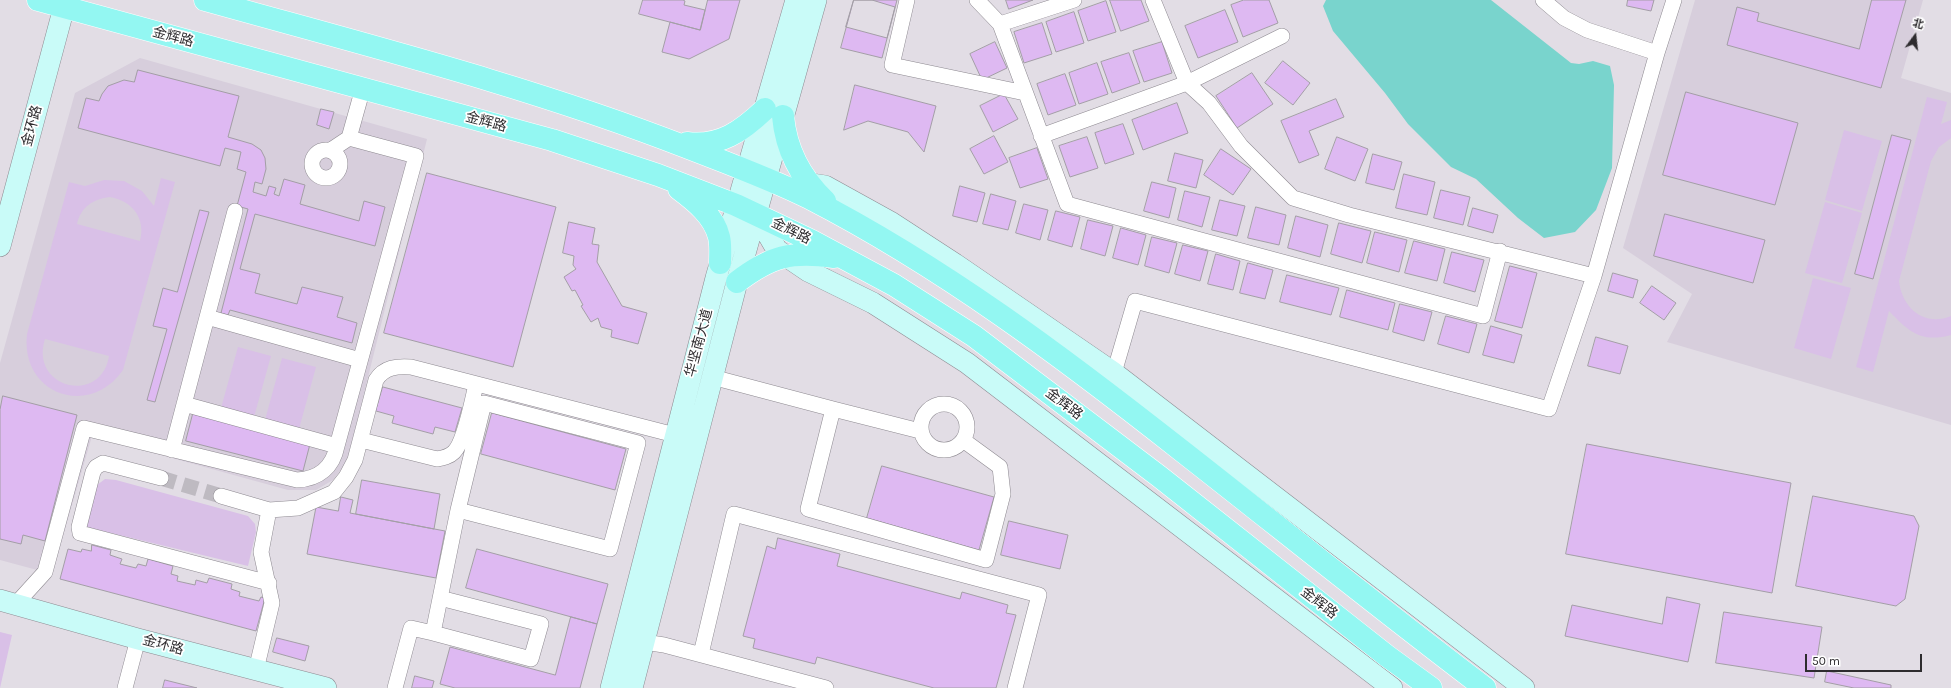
<!DOCTYPE html>
<html>
<head>
<meta charset="utf-8">
<style>
	body { margin:0 }
	#map { position:relative; width:1951px; height:688px; overflow:hidden; background:#e2dde5; font-family:Karla,"Noto Sans SC",sans-serif }
	canvas { display:block }
	.north { position:absolute; left:1895px; top:16px; width:40px; height:40px; -webkit-text-stroke:3px #fff; paint-order:stroke; rotate:15deg; font-size:11px; font-weight:700; line-height:16px; text-align:center; color:#2e2c2f }
	.north::after { content:''; display:block; margin:auto; width:14px; height:18px; background:#2e2c2f; clip-path:polygon(50% 0,100% 100%,50% 72%,0 100%) }
	.scale { position:absolute; left:1805px; top:654px; width:117px; height:18px; box-sizing:border-box; border:2px solid #2e2c2f; border-top:0; padding-left:5px; font-size:12px; line-height:14px; white-space:nowrap; color:#2e2c2f; -webkit-text-stroke:3px #fff; paint-order:stroke }
</style>
</head>
<body>
<div id="map">
<canvas width="1951" height="688"></canvas>
<div class="north">北</div>
<div class="scale">50 m</div>
</div>
<script>
const ctx = document.querySelector('canvas').getContext('2d');
ctx.lineJoin = 'round';
function fill(path, color) { ctx.fillStyle = color; ctx.fill(path, 'evenodd'); }
function strokePath(path, color, width, dash) { ctx.strokeStyle = color; ctx.lineWidth = width; ctx.lineCap = dash ? 'butt' : 'round'; ctx.setLineDash(dash || []); ctx.stroke(path); }
function drawText(font, color, halo, rows, align = 'center') {
  ctx.font = font + ' Karla,"Noto Sans SC",sans-serif'; ctx.lineWidth = 3.5; ctx.setLineDash([]); ctx.textBaseline = 'middle'; ctx.strokeStyle = halo; ctx.fillStyle = color; for (const [text, x, y, turn = 0] of rows) {
    ctx.save(); ctx.translate(x, y); ctx.rotate((+turn || 0) * Math.PI / 180); ctx.textAlign = isNaN(turn) ? turn : align; if (halo) ctx.strokeText(text, 0, 0); ctx.fillText(text, 0, 0); ctx.restore();
  }
}
fill(new Path2D(`
	M1695,0H1923L1901,78L1951,93V425L1667,342L1692,294L1623,248Z
	M140,58L427,139L349,454L343,467L333,480L316,490H288L92,436L52,574L0,560V363L75,93Z`), '#d7cedc');
fill(new Path2D(`
	M1927,97L1947,102L1941,124L1951,120V138L1939,147L1931,161L1899,281C1902,308 1924,327 1951,316V335C1921,343 1909,332 1889,311L1873,372L1856,367Z
	M1844,130L1882,141L1862,211L1825,200Z
	M161,178L175,182L123,370C89,419 20,394 27,334L69,182L85,186L104,180L124,181L142,191L154,206ZM110,197C133,201 146,219 140,241L77,224C81,207 93,199 110,197ZM45,339L109,356C101,406 29,388 45,339Z
	M1825,202L1862,213L1842,283L1805,273Z
	M1813,278L1851,288L1831,359L1794,348Z
	M238,347L271,356L254,417L221,408Z
	M282,358L316,367L299,429L265,420Z
	M105,479L116,480L248,516L255,524L256,532L248,566L86,527L97,485Z
	M0,632L12,635L0,688Z`), '#d9c0e7');
fill(new Path2D(`
	M1326,0H1491L1571,63L1579,64L1593,61L1610,66L1614,85L1612,168L1596,210L1575,232L1544,238L1518,218L1476,179L1451,167L1408,124L1385,93L1333,31L1323,6Z`), '#79d4cd');
const building = new Path2D(`
	M643,0H683L685,1L684,5L705,10L700,30L639,14Z
	M708,0H740L729,39L689,59L662,52L670,22L700,30Z
	M854,0H897L882,58L841,48Z
	M854,0H872L895,7L887,38L846,27Z
	M1006,0H1033L1009,9Z
	M1110,0H1141L1149,21L1121,31Z
	M1244,0H1269L1278,23L1243,37L1231,5Z
	M1628,0H1654L1651,11L1627,6Z
	M1872,0H1906L1881,88L1727,45L1737,7L1759,13L1757,21L1859,49Z
	M1106,1L1116,32L1088,41L1078,11Z
	M1225,10L1238,42L1198,58L1185,26Z
	M1074,12L1084,43L1056,52L1046,22Z
	M1042,23L1052,54L1024,63L1014,32Z
	M995,42L1007,68L982,80L970,54Z
	M1162,42L1172,73L1144,82L1133,51Z
	M1129,53L1140,83L1112,93L1101,62Z
	M1283,61L1310,83L1293,105L1265,83Z
	M1097,63L1108,94L1079,104L1069,73Z
	M138,70L239,96L228,137L252,144L261,150L265,158L266,169L262,184L255,182L253,192L266,196L269,186L276,188L274,194L279,196L284,179L305,185L300,204L359,221L364,201L385,207L375,246L255,214L240,269L260,274L255,293L297,304L302,287L343,297L337,317L357,323L352,343L230,310L228,315L221,313L248,209L237,206L246,172L237,169L241,152L225,148L220,166L78,128L86,98L99,101L102,94L108,86L124,80L134,82Z
	M1252,73L1273,104L1237,128L1216,96Z
	M1065,74L1076,105L1048,115L1037,84Z
	M855,85L936,106L924,152L908,132L868,121L844,130Z
	M1686,92L1798,123L1775,205L1663,175Z
	M1004,94L1018,119L993,132L980,106Z
	M1336,99L1344,117L1309,131L1319,155L1299,163L1281,121Z
	M1177,103L1188,133L1143,150L1132,120Z
	M321,109L334,112L329,129L317,125Z
	M1123,124L1134,154L1105,164L1095,133Z
	M1892,135L1911,140L1873,279L1855,274Z
	M994,136L1008,162L984,174L970,149Z
	M1087,137L1098,168L1070,177L1059,146Z
	M1337,137L1368,149L1355,181L1325,169Z
	M1037,148L1048,179L1020,188L1009,158Z
	M1221,149L1251,169L1233,195L1204,175Z
	M1175,153L1203,160L1196,188L1168,181Z
	M1373,154L1402,162L1394,190L1366,183Z
	M427,173L556,207L513,367L384,333Z
	M1404,174L1435,182L1427,215L1396,208Z
	M1152,182L1176,188L1169,218L1144,211Z
	M960,186L985,193L977,222L953,216Z
	M1441,190L1470,197L1463,225L1434,218Z
	M1185,191L1210,197L1202,227L1178,220Z
	M991,194L1016,201L1008,230L983,224Z
	M1220,200L1245,206L1237,236L1212,230Z
	M1024,204L1048,210L1040,240L1016,233Z
	M1256,207L1286,215L1279,245L1248,238Z
	M1473,208L1498,215L1493,233L1468,226Z
	M200,210L209,212L155,402L147,400L167,329L153,326L163,288L177,292Z
	M1056,211L1080,217L1072,247L1048,240Z
	M1665,214L1765,240L1753,283L1654,256Z
	M1296,216L1328,225L1320,257L1288,248Z
	M1088,220L1113,226L1105,256L1081,249Z
	M569,222L595,228L592,244L599,245L597,262L622,306L647,313L638,344L611,337L612,330L601,327L598,318L591,322L581,306L583,305L575,290L572,291L564,277L576,269L573,265L574,256L563,253Z
	M1339,223L1371,231L1362,263L1331,254Z
	M1121,228L1146,235L1138,265L1113,258Z
	M1375,232L1407,240L1399,272L1367,263Z
	M1152,237L1177,243L1169,273L1145,266Z
	M1414,241L1445,249L1437,281L1405,273Z
	M1183,245L1208,251L1200,281L1175,274Z
	M1452,252L1484,260L1475,292L1444,283Z
	M1216,254L1240,261L1233,290L1208,284Z
	M1248,263L1273,270L1265,299L1240,293Z
	M1510,266L1537,273L1522,328L1495,321Z
	M1613,273L1638,280L1633,298L1608,291Z
	M1287,275L1339,288L1331,315L1280,302Z
	M1652,286L1676,303L1664,320L1640,303Z
	M1347,290L1395,303L1388,330L1340,317Z
	M1400,304L1432,312L1424,341L1393,332Z
	M1446,316L1477,324L1469,353L1438,344Z
	M1491,326L1522,335L1514,363L1483,355Z
	M1596,337L1628,346L1620,374L1588,366Z
	M383,387L462,408L455,432L435,427L433,434L392,423L394,416L376,411Z
	M3,396L77,415L45,541L23,535L21,544L0,539V410Z
	M492,413L626,449L615,490L481,454Z
	M193,414L310,444L303,471L186,441Z
	M1587,444L1791,483L1772,593L1566,554Z
	M882,466L994,497L979,550L867,518Z
	M362,480L440,494L434,529L356,514Z
	M1813,496L1914,516L1919,526L1905,599L1896,606L1796,586Z
	M341,497L353,500L350,513L445,531L436,578L307,554L316,507L338,511Z
	M1009,521L1068,535L1060,569L1001,555Z
	M778,538L840,554L837,566L960,599L962,592L1008,605L1006,613L1016,615L996,688H934L817,657L815,664L753,648L755,639L743,636L767,546L775,549Z
	M92,545L111,550L110,555L122,559L120,564L136,568L138,564L146,566L148,559L173,566L171,574L178,576L177,581L195,585L196,580L207,583L209,578L232,584L231,589L240,592L239,596L259,601L261,597L265,598L256,631L60,579L68,549L81,552L82,549L91,551Z
	M477,549L608,584L597,624L466,588Z
	M1667,597L1700,604L1688,662L1565,636L1572,605L1662,624Z
	M1724,612L1822,627L1814,678L1716,663Z
	M571,617L597,624L580,688H455L440,684L450,647L555,675Z
	M277,638L309,646L305,661L273,652Z
	M1827,671L1891,685V688H1854L1825,682Z
	M415,676L434,681L432,688H412Z
	M165,680L197,688H163Z`);
fill(building, '#deb9f2');
strokePath(building, '#a39ea6', 1);
strokePath(new Path2D(`
	M161,478L221,496`), '#bebac1', 15, [15, 8]);
const street = new Path2D(`
	M907,0L892,65L1025,93
	M977,0L1000,24L1067,204L1483,316L1500,251
	M1153,0L1187,83L1209,103L1241,146L1293,198L1349,215L1594,276
	M1543,0L1564,18L1587,30L1657,53
	M1000,24L1074,0
	M1041,136L1187,83L1282,36
	M312 164a14 14 0 1 1 28 0a14 14 0 1 1-28 0Z
	M331,150L349,138L363,88
	M207,317L360,360
	M1114,373L1135,301L1549,409L1594,276L1657,53L1674,0
	M712,377L833,409L808,509L986,560L1003,494L1000,467L963,440
	M921 427a23 23 0 1 1 46 0a23 23 0 1 1-46 0Z
	M184,404L337,446L416,156L349,138
	M833,409L920,431
	M361,440L437,459C443,458 449,457 454,452C465,441 472,400 476,385
	M172,450L235,211
	M161,478L103,463L96,467L93,472L79,527L80,533L269,583
	M221,496L269,510
	M15,605L45,572L84,428L297,480C319,479 333,467 337,446
	M433,633L531,659L541,624L440,598
	M644,642L664,645L826,688
	M701,654L734,514L1039,595L1015,688
	M256,670L272,603L261,552L269,510L298,508L334,492L346,477L355,460L376,380C384,367 397,366 411,367L675,435
	M125,688L138,639
	M395,688L411,628L433,633L458,510L484,403L638,443L610,549L458,510`);
const secondary = new Path2D(`
	M799,182L825,186L892,223L955,264L1114,373L1524,688
	M756,214L777,250L808,271L873,303L967,363L1392,688
	M0,246L66,0
	M0,600L138,639L326,688
	M611,688L716,278L796,0
	M632,688L737,282L816,0`);
const primary = new Path2D(`
	M38,0L552,140L658,175L736,205L812,241L894,285L974,336L1160,477L1387,656L1431,688
	M205,0C366,45 529,86 686,147C727,163 769,178 809,198C943,267 1064,358 1182,451C1283,530 1383,611 1485,688
	M783,116C786,150 801,178 825,201
	M687,143C720,147 742,131 765,109
	M679,189C695,201 714,216 719,237C721,245 720,255 720,263
	M737,282C771,256 791,251 834,257`);
strokePath(street, '#8e8a91', 16);
strokePath(secondary, '#8e8a91', 22);
strokePath(primary, '#fff', 23);
strokePath(street, '#fff', 15);
strokePath(secondary, '#c9fbf8', 21);
strokePath(primary, '#93f7f2', 22);
drawText('14px', '#2e2c2f', '#fff', [
	["金辉路",173,37,15],
	["金辉路",486,122,15],
	["金环路",32,126,-75],
	["金辉路",791,231,26],
	["华坚南大道",699,343,-75],
	["金辉路",1064,404,37],
	["金辉路",1319,603,38],
	["金环路",163,645,15]
]);
</script>
</body>
</html>
